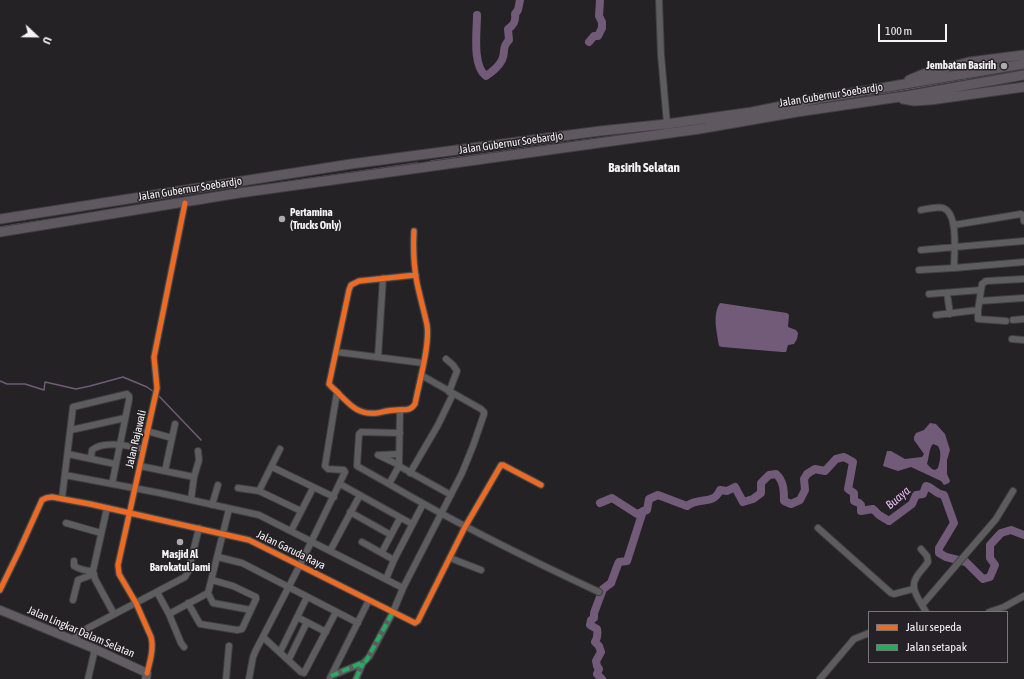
<!DOCTYPE html>
<html>
<head>
<meta charset="utf-8">
<style>
	body { margin:0 }
	#map { position:relative; width:1024px; height:679px; overflow:hidden; background:#242225; font-family:"Asap Condensed",sans-serif }
	canvas { display:block }
	.legend { position:absolute; left:868px; top:611px; width:140px; height:52px; box-sizing:border-box; background:#252126; border:1px solid #797579; margin:0; padding:5px 7px; list-style:none; font-size:12px; color:#f6f3f6 }
	.legend li { display:flex; align-items:center; gap:8px; height:20px }
	.legend b { width:20px; border:1px solid #797579 }
	.north { position:absolute; left:16px; top:16px; width:40px; height:40px; -webkit-text-stroke:3px #252126; paint-order:stroke; rotate:112deg; font-size:11px; font-weight:700; line-height:16px; text-align:center; color:#f6f3f6 }
	.north::after { content:''; display:block; margin:auto; width:14px; height:18px; background:#f6f3f6; clip-path:polygon(50% 0,100% 100%,50% 72%,0 100%) }
	.scale { position:absolute; left:878px; top:24px; width:69px; height:18px; box-sizing:border-box; border:2px solid #f6f3f6; border-top:0; padding-left:5px; font-size:12px; line-height:14px; white-space:nowrap; color:#f6f3f6; -webkit-text-stroke:3px #252126; paint-order:stroke }
</style>
</head>
<body>
<div id="map">
<canvas width="1024" height="679"></canvas>
<ul class="legend">
<li><b style="height:5px;background:#ed6a23"></b>Jalur sepeda</li>
<li><b style="height:5px;background:#26ab63"></b>Jalan setapak</li>
</ul>
<div class="north">U</div>
<div class="scale">100 m</div>
</div>
<script>
const ctx = document.querySelector('canvas').getContext('2d');
ctx.lineJoin = 'round';
function fill(path, color) { ctx.fillStyle = color; ctx.fill(path, 'evenodd'); }
function strokePath(path, color, width, dash) { ctx.strokeStyle = color; ctx.lineWidth = width; ctx.lineCap = dash ? 'butt' : 'round'; ctx.setLineDash(dash || []); ctx.stroke(path); }
function drawText(font, color, halo, rows, align = 'center') {
  ctx.font = font + ' "Asap Condensed",sans-serif'; ctx.lineWidth = 3; ctx.setLineDash([]); ctx.textBaseline = 'middle'; ctx.strokeStyle = halo; ctx.fillStyle = color; for (const [text, x, y, turn = 0] of rows) {
    ctx.save(); ctx.translate(x, y); ctx.rotate((+turn || 0) * Math.PI / 180); ctx.textAlign = isNaN(turn) ? turn : align; if (halo) ctx.strokeText(text, 0, 0); ctx.fillText(text, 0, 0); ctx.restore();
  }
}
fill(new Path2D(`
	M720,303L787,313L789,315L788,327L796,330L798,333L797,339L794,344L788,345L786,352H782L722,347L719,346C717,333 712,315 720,303Z
	M930,423L936,424L945,434L950,450L947,460V474L950,481L949,483L944,485L941,481L911,467L898,471L883,466L887,451H891L905,459L922,457L924,454L914,440V437L916,433L924,430ZM933,444L938,446C942,452 940,461 938,468L935,470L932,469L927,464C929,458 929,448 933,444Z`), '#725b79');
strokePath(new Path2D(`
	M845,100L1024,69
	M431,161L644,132
	M278,183L417,163
	M0,227L52,219
	M0,381L7,384H25L44,390L45,382L76,389L90,386L123,377L147,387L154,392
	M157,394L201,440`), '#725b79', 1.5);
strokePath(new Path2D(`
	M477,15C477,31 472,66 486,76C492,72 499,66 502,60C506,52 501,48 509,40L508,29C514,25 516,21 515,14L518,10L520,0
	M589,42L594,36H598L602,28V22L599,16L600,0
	M600,503L612,498L637,514L647,510L649,499L658,495L687,506C700,496 713,506 720,490L727,491L735,487L743,502L753,499L761,493V483L769,475L776,474C784,481 784,491 784,501L791,504L800,500L805,490L804,479L807,474L815,469L825,471L836,459L844,457L853,462L848,489L854,493V501L859,503L861,505V511L873,509L879,515L889,521L912,504L916,495L923,494L926,486C934,488 935,494 944,495L954,523L939,548V553L946,557L966,562L983,579L990,577L995,565L990,558V545L1001,533L1011,530L1024,535
	M602,679L597,674L599,669L597,666L596,661L601,652L599,646L595,642C598,637 598,634 597,629L590,625L591,620L594,618V613L603,589L611,583L618,564L619,562L627,561L643,511`), '#725b79', 8);
const minor = new Path2D(`
	M659,0L661,55L667,124
	M921,210C927,209 937,206 943,208C959,213 954,255 954,268
	M954,225L1021,214L1023,215L1024,221
	M414,231C413,248 414,267 417,283C420,297 424,311 427,325C430,345 419,383 415,404C410,412 403,409 396,410C389,410 383,412 377,413C359,415 351,406 340,395C337,391 332,388 329,384L349,290L351,285L359,281L416,275
	M921,250L1024,241
	M919,270L954,268L1024,262
	M947,293L950,314
	M929,294L981,290
	M980,301L1024,298
	M936,315L978,310
	M1013,320L1024,319
	M1006,321L978,319V310L982,284L986,281L1024,279
	M1012,339L1024,340
	M337,352L423,363
	M378,357L383,278
	M446,359L453,365L457,371L449,392
	M400,410L399,466L389,484C457,524 528,559 599,592
	M71,430L125,418
	M147,431L172,438
	M68,454L115,464
	M378,455L399,465
	M380,455L399,454
	M91,458L92,450C104,440 130,446 143,449
	M140,466L194,477
	M399,466L451,495
	M272,467L334,497
	M165,471L175,424
	M410,473L438,425L453,394
	M65,475L160,493L259,515L403,588
	M340,484L412,524
	M389,484L357,466L359,434L361,432L400,433
	M238,488L259,491L301,511
	M259,491L280,449
	M62,498L73,407L127,394L129,396V400L112,484
	M191,500L194,477L199,460L198,451
	M212,505L218,485
	M107,508L93,571L95,579L114,614
	M229,509L208,593L213,603L251,610
	M350,512L391,535
	M66,523L101,533
	M818,528L891,593L894,594L913,589
	M291,531L313,488
	M362,542L394,560
	M921,549L927,556L928,562C924,568 919,572 916,578C909,589 921,602 926,612
	M330,551L360,495
	M382,552L400,518
	M218,557L242,563L248,566L358,623
	M450,558L481,570
	M74,561V566C81,570 86,571 93,571
	M386,579L394,560L423,504
	M0,590L19,551L42,500L46,498L52,497L90,504L249,540L415,623L418,621L465,527L501,465H503L541,485
	M157,592L169,614L181,643L184,647
	M73,600L78,580L94,574
	M188,603L200,624L237,630L242,629L256,599V597L233,586L212,580
	M922,605L996,519L1013,491
	M989,612L1004,607L1024,596
	M169,614L208,593
	M297,617L326,632
	M263,637L301,672L304,673L336,612
	M71,640L88,628L185,577L188,572L199,528
	M280,652L307,597
	M289,659L307,622
	M147,673C150,662 154,648 151,637L136,603L119,574L118,565L157,388L154,357L185,203
	M331,676L363,663L369,657L393,612L403,588L462,473L473,446L484,414V412L481,409L421,375
	M330,678L369,600
	M88,679L95,649
	M226,679L229,646
	M249,679L253,657L256,650L300,565L345,472L344,470L328,469L325,466L337,392
	M356,679L363,663
	M820,679L854,639L869,633`);
const major = new Path2D(`
	M0,610L95,649L147,673L146,679`);
const highway = new Path2D(`
	M909,80L926,73L969,62L1024,55
	M903,99L914,101L930,100L1024,87
	M0,219L351,164L600,131L667,124L752,112L822,98L1024,64
	M0,232L239,193L699,129L797,112L906,96L1024,75`);
strokePath(minor, '#3f3e40', 8);
strokePath(major, '#3f3e40', 10);
strokePath(highway, '#3f3e40', 11);
strokePath(minor, '#5d5c5e', 6);
strokePath(major, '#615d63', 8);
strokePath(highway, '#605861', 9);
strokePath(new Path2D(`
	M331,676L366,661L393,612
	M356,679L363,663`), '#26ab63', 4, [8, 4]);
strokePath(new Path2D(`
	M414,231C413,248 414,267 417,283C420,297 424,311 427,325C430,345 419,383 415,404C410,412 403,409 396,410C389,410 383,412 377,413C359,415 351,406 340,395C337,391 332,388 329,384L349,290L351,285L359,281L416,275
	M0,590L19,551L42,500L46,498L52,497L90,504L249,540L415,623L418,621L465,527L501,465H503L541,485
	M147,673C150,662 154,648 151,637L136,603L119,574L118,565L157,388L154,357L185,203`), '#ed6a23', 5);
for (const [x, y, r, color] of [
	[1004,66,4,"#acaaad"],
	[282,219,4,"#acaaad"],
	[180,542,4,"#acaaad"]
]) { const dot = new Path2D(); dot.arc(x, y, r, 0, 2 * Math.PI); ctx.fillStyle = color; ctx.fill(dot); strokePath(dot, '#252126', 1.5); }
drawText('bold 11px', '#f6f3f6', '#252126', [
	["Jembatan Basirih",996,66],
	["Pertamina",290,213,"left"],
	["(Trucks Only)",290,226,"left"],
	["Masjid Al",180,555,"center"],
	["Barokatul Jami",180,568,"center"]
], 'right');
drawText('11px', '#f6f3f6', '#252126', [
	["Jalan Gubernur Soebardjo",831,95,-9],
	["Jalan Gubernur Soebardjo",511,143,-8],
	["Jalan Gubernur Soebardjo",190,189,-9],
	["Jalan Rajawali",136,439,-77],
	["Jalan Garuda Raya",291,550,26],
	["Jalan Lingkar Dalam Selatan",81,632,23]
]);
drawText('italic 12px', '#e7bdf4', '#252126', [
	["Buaya",898,498,-41]
]);
drawText('bold 13px', '#f6f3f6', '#252126', [
	["Basirih Selatan",644,168]
]);
</script>
</body>
</html>
